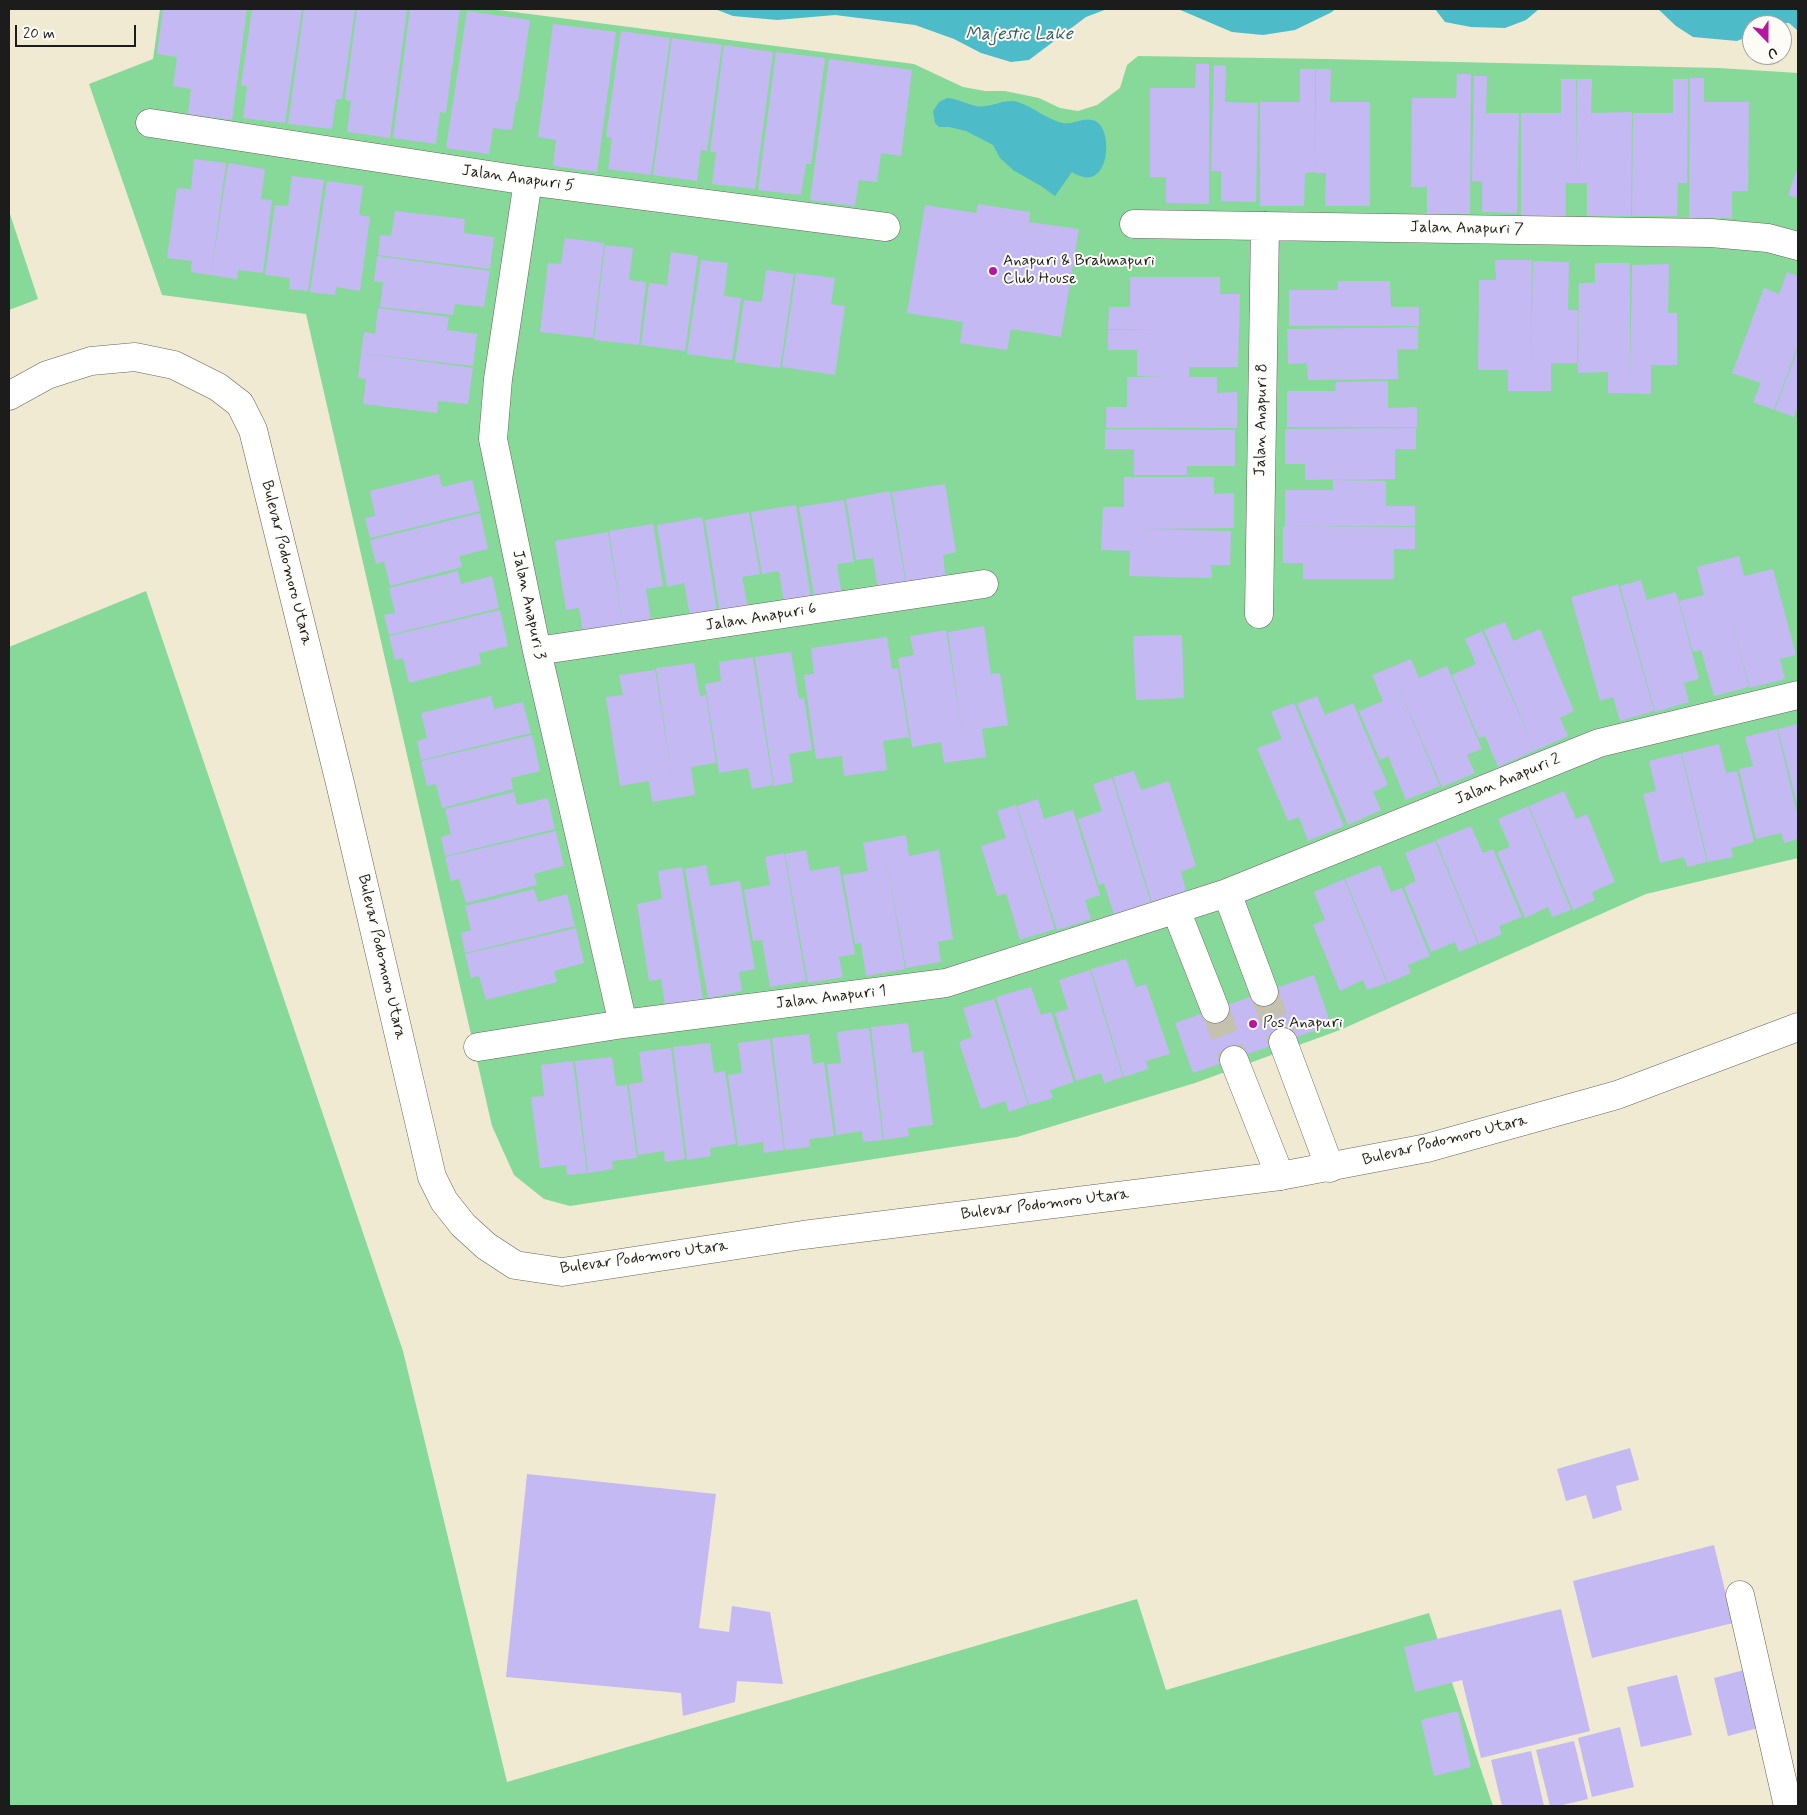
<!DOCTYPE html>
<html>
<head>
<meta charset="utf-8">
<style>
	body { margin:0 }
	#map { position:relative; width:1807px; height:1815px; overflow:hidden; background:#f0ead2; font-family:Mynerve,sans-serif }
	canvas { display:block }
	.frame { position:absolute; inset:0; border:10px solid #1c1c1c; pointer-events:none }
	.north { position:absolute; left:1742px; top:15px; width:50px; height:50px; box-sizing:border-box; background:#fdfcf7; border:1px solid #a3a29f; border-radius:50%; rotate:158deg; font-size:14px; font-weight:700; line-height:20px; text-align:center; color:#1c1c1c }
	.north::after { content:''; display:block; margin:auto; width:18px; height:22px; background:#b5179e; clip-path:polygon(50% 0,100% 100%,50% 72%,0 100%) }
	.scale { position:absolute; left:15px; top:25px; width:121px; height:22px; box-sizing:border-box; border:2px solid #1c1c1c; border-top:0; padding-left:6px; font-size:15px; line-height:18px; white-space:nowrap; color:#1c1c1c; -webkit-text-stroke:4px #fdfcf7; paint-order:stroke }
</style>
</head>
<body>
<div id="map">
<canvas width="1807" height="1815"></canvas>
<div class="frame"></div>
<div class="north">U</div>
<div class="scale">20 m</div>
</div>
<script>
const ctx = document.querySelector('canvas').getContext('2d');
ctx.lineJoin = 'round';
function fill(path, color) { ctx.fillStyle = color; ctx.fill(path, 'evenodd'); }
function strokePath(path, color, width, dash) { ctx.strokeStyle = color; ctx.lineWidth = width; ctx.lineCap = dash ? 'butt' : 'round'; ctx.setLineDash(dash || []); ctx.stroke(path); }
function drawText(font, color, halo, rows, align = 'center') {
  ctx.font = font + ' Mynerve,sans-serif'; ctx.lineWidth = 4; ctx.setLineDash([]); ctx.textBaseline = 'middle'; ctx.strokeStyle = halo; ctx.fillStyle = color; for (const [text, x, y, turn = 0] of rows) {
    ctx.save(); ctx.translate(x, y); ctx.rotate((+turn || 0) * Math.PI / 180); ctx.textAlign = isNaN(turn) ? turn : align; if (halo) ctx.strokeText(text, 0, 0); ctx.fillText(text, 0, 0); ctx.restore();
  }
}
fill(new Path2D(`
	M160,9H491L914,64L963,87L985,91H1005L1039,98L1060,108L1078,111L1097,105L1120,88L1127,65L1138,56L1326,59L1719,68L1798,73V858L1646,894L1340,1030L1195,1083L1017,1137L570,1206L544,1199L514,1175L492,1126L306,314L162,295L89,84L153,59Z
	M9,211L38,299L9,310Z
	M146,591L403,1351L507,1782L1137,1599L1166,1690L1429,1613L1493,1806H9V647Z`), '#87d999');
fill(new Path2D(`
	M715,9H1107L1086,17L1029,60L1011,62L981,53L954,39L915,25L835,15L777,20L733,16Z
	M1178,9H1335L1332,12L1295,30L1263,35L1232,32Z
	M1435,9H1539L1526,20L1505,28L1471,27L1445,22Z
	M1658,9H1798V35L1797,30L1789,23C1776,23 1765,25 1752,25V35L1737,41L1693,37L1676,26Z
	M947,98C959,99 966,104 976,106C990,109 1004,98 1018,102C1033,107 1050,121 1063,123C1075,125 1085,115 1097,122C1114,133 1109,196 1072,172L1055,196L1041,186L1013,170L1000,158L993,145L966,131L949,127H939L935,123L933,111L939,102Z`), '#4ebbc8');
fill(new Path2D(`
	M163,9H247L232,120L188,114L191,89L173,86L177,57L157,54Z
	M252,9H302L285,123L243,118L247,86H241Z
	M304,9H355L342,99H336L332,129L288,124Z
	M357,9H407L390,138L347,132L351,101L345,100Z
	M410,9H460L446,113L440,112L436,144L393,138Z
	M467,11L530,20L518,102H516L512,130L493,128L489,154L446,148Z
	M553,24L616,32L597,172L553,166L556,140L538,137Z
	M621,31L670,38L651,175L608,169L612,138L606,137Z
	M672,38L722,45L707,151L701,150L697,181L653,175Z
	M724,45L773,52L755,189L712,184L716,152H710Z
	M776,52L825,58L811,164H806L801,195L758,190Z
	M829,59L912,70L901,156L881,153L877,182L859,180L855,206L810,200Z
	M1196,64H1209V204L1166,203V177H1150V88H1195Z
	M1214,65L1226,66L1225,102L1258,103L1256,202L1221,201V171H1211Z
	M1300,69H1315V172L1305,173L1304,206H1260V102H1300Z
	M1316,69H1331L1330,102H1370V206H1325L1326,173H1315Z
	M1457,74H1471L1470,214H1427V187H1411L1412,98H1456Z
	M1474,76H1487L1486,113H1519L1517,213L1482,212V181H1472Z
	M1690,78H1704V102H1749L1748,191H1732V218H1689Z
	M1561,79H1576V183H1566V216H1521V113H1561Z
	M1577,79H1592L1591,113L1632,112L1631,216H1587V183H1576Z
	M1673,79H1688L1687,183H1678L1677,216H1632L1633,113H1673Z
	M194,159L226,163L211,275L191,272L192,261L167,258L177,188L191,189Z
	M228,163L265,169L261,199L272,200L263,273L238,270L237,279L211,275Z
	M1798,166V198L1788,195Z
	M292,176L324,180L308,291L289,289L290,278L265,275L275,205L288,206Z
	M327,181L363,186L359,215L370,217L360,291L336,287L335,295L310,292Z
	M978,204L1030,212L1029,222L1079,229L1061,337L1011,329L1007,350L960,343L963,322L907,313L925,205L976,213Z
	M395,211L465,219L464,233L494,237L490,269L378,255L380,235L391,236Z
	M565,238L604,243L593,338L540,332L548,263L561,264Z
	M605,245L633,248L629,280L646,282L639,345L594,340Z
	M671,252L698,256L685,351L641,345L649,283L667,285Z
	M377,256L490,271L484,307L455,304L453,315L380,307L383,282L374,281Z
	M701,260L728,263L724,296L741,298L732,360L687,354Z
	M1495,260H1532L1531,363L1533,261L1569,262L1568,310H1578L1577,363H1551V391H1508V370H1478L1479,280H1496Z
	M1595,263H1630V381L1632,265L1669,264L1668,313H1677V365H1651V394L1608,393V372L1578,373L1579,283H1595Z
	M766,270L794,274L780,368L735,362L744,300L762,302Z
	M1787,272L1798,276V345L1774,410L1753,402L1761,383L1732,373L1764,288L1779,294Z
	M796,273L835,278L831,304L845,306L835,375L782,367Z
	M1130,277H1220V294H1240L1238,367H1189V377H1217V393L1237,392V428H1106V407H1127V377H1168L1137,376V350H1108V330H1158L1108,329L1109,307H1130Z
	M1338,281H1390L1391,307H1419V326H1289V290H1338Z
	M378,308L449,317L447,330L477,334L473,366L361,353L364,332L375,334Z
	M1418,327V349H1397L1398,379L1308,380L1307,363L1288,364L1287,329Z
	M1798,348V405L1794,417L1775,410Z
	M361,353L473,368L468,404L438,401L437,413L363,404L366,379L358,378Z
	M1388,381V408L1417,407V427H1287V391H1335L1336,382Z
	M1416,428V449H1395V479L1305,480V464H1285V429Z
	M1105,429L1235,430V466H1187V475H1134V449H1105Z
	M439,474L442,487L472,480L480,511L370,538L365,518L375,516L370,491Z
	M1124,477H1214V494L1234,493V528L1140,529L1231,531L1230,565H1211L1212,578L1129,576L1130,551L1101,550L1103,507H1124Z
	M1333,480L1386,481V506H1415V526L1285,527V490H1333Z
	M945,484L956,552L943,555L946,580L907,587L892,492Z
	M890,491L906,585L878,590L873,558L856,560L846,499Z
	M844,500L854,562L837,564L842,597L815,601L799,507Z
	M796,505L811,598L784,603L779,571L762,574L751,512Z
	M749,512L760,574L742,577L748,609L720,614L705,520Z
	M480,513L488,549L459,556L462,567L390,586L384,561L376,564L370,540Z
	M702,517L717,611L690,616L684,583L667,587L657,525Z
	M653,524L663,586L646,589L651,621L623,625L609,531Z
	M1283,527H1415V549H1394V579H1303V563H1283Z
	M608,532L623,627L583,633L579,608L566,610L555,541Z
	M1739,556L1744,576L1773,569L1796,655L1780,659L1785,679L1750,688L1731,619L1749,687L1714,696L1701,650L1693,652L1679,601L1704,595L1697,567Z
	M458,571L461,584L492,576L499,608L389,635L384,615L395,613L389,588Z
	M1641,580L1647,600L1676,592L1699,679L1684,683L1689,702L1655,712L1620,586Z
	M1618,584L1654,711L1620,721L1613,697L1600,701L1571,597Z
	M500,610L508,646L479,653L481,664L409,683L403,658L395,660L389,636Z
	M1505,622L1513,641L1540,629L1574,711L1560,718L1568,736L1498,767L1485,736L1479,738L1452,675L1476,664L1465,639L1482,631L1532,743L1484,630Z
	M984,626L991,674L1000,673L1008,725L982,729L986,757L944,763L941,742L912,747L898,658L914,655L910,636L946,630L961,726L948,632Z
	M1182,635L1184,698L1136,700L1133,636Z
	M887,637L892,669L898,668L909,737L883,741L887,770L844,776L842,756L816,759L804,675L814,674L811,648Z
	M791,652L799,699L804,698L812,750L789,754L793,782L774,786L755,657Z
	M753,657L773,785L752,789L748,768L719,773L705,684L721,681L719,662Z
	M1411,659L1419,678L1447,666L1482,749L1467,755L1475,773L1442,787L1395,679L1440,786L1406,800L1388,756L1380,760L1359,711L1383,701L1372,675Z
	M694,663L700,696L706,695L716,763L691,767L695,795L652,802L649,781L620,786L606,697L623,695L619,675L655,670L672,778L656,668Z
	M491,696L494,709L523,702L531,733L421,760L417,741L427,738L421,713Z
	M1317,696L1325,715L1353,703L1388,785L1373,792L1381,810L1348,825L1297,704Z
	M1294,703L1344,826L1308,841L1299,817L1288,821L1257,748L1282,739L1271,712Z
	M1798,724V808L1778,729Z
	M1777,729L1798,817V839L1784,843L1781,833L1756,839L1739,769L1753,766L1745,737Z
	M532,735L540,771L511,778L513,789L442,808L436,784L427,786L421,761Z
	M1719,744L1726,773L1737,771L1754,842L1731,848L1733,857L1708,862L1682,753Z
	M1681,753L1707,862L1687,867L1684,857L1660,863L1643,794L1656,791L1649,761Z
	M1134,771L1141,790L1169,781L1196,866L1181,872L1186,891L1152,902L1113,777Z
	M1112,778L1151,903L1114,915L1104,883L1099,885L1078,819L1102,811L1093,784Z
	M1564,791L1576,819L1587,814L1615,882L1592,892L1595,900L1573,910L1529,806Z
	M514,792L517,805L548,798L555,829L445,856L441,837L451,834L445,809Z
	M1038,799L1044,819L1073,810L1100,895L1085,900L1091,919L1057,930L1017,806Z
	M1016,805L1055,929L1020,940L1006,893L997,896L981,846L1006,838L997,811Z
	M1528,806L1571,910L1552,917L1548,907L1525,918L1497,852L1510,847L1498,819Z
	M1471,826L1483,853L1493,849L1522,917L1499,926L1502,934L1479,944L1436,840Z
	M556,831L564,866L534,874L537,885L466,903L459,879L451,881L445,857Z
	M906,835L909,856L939,850L953,939L938,942L941,962L906,968L886,858L905,969L866,976L861,943L855,944L843,875L868,871L863,843Z
	M1435,841L1478,944L1459,952L1455,942L1431,952L1404,887L1416,881L1405,853Z
	M806,850L810,871L839,866L855,954L839,957L843,977L808,983L785,854Z
	M784,853L806,981L770,987L762,940L753,941L744,890L770,885L765,857Z
	M706,865L710,886L740,881L755,969L739,972L742,991L708,998L685,869Z
	M1380,865L1391,892L1402,888L1430,956L1408,965L1411,973L1388,983L1345,879Z
	M682,867L703,999L665,1005L661,979L649,981L637,904L662,899L658,871Z
	M1344,879L1387,983L1367,990L1363,980L1340,991L1313,925L1325,920L1314,892Z
	M534,889L538,902L567,894L575,926L465,953L461,933L471,930L465,906Z
	M576,928L584,963L554,971L557,982L486,1000L479,976L471,978L465,954Z
	M1126,959L1136,987L1146,984L1170,1054L1146,1061L1148,1069L1124,1077L1091,969Z
	M1090,970L1123,1077L1104,1083L1101,1073L1076,1081L1055,1013L1068,1009L1059,980Z
	M1314,975L1331,1025L1193,1073L1175,1023Z
	M1031,987L1041,1015L1051,1012L1074,1082L1050,1090L1053,1098L1029,1105L996,997Z
	M994,999L1028,1105L1009,1112L1005,1101L981,1109L959,1042L972,1037L963,1008Z
	M908,1023L912,1053L923,1051L933,1125L908,1128L909,1136L884,1140L871,1027Z
	M869,1028L883,1140L863,1142L862,1131L836,1135L827,1064L841,1063L837,1032Z
	M809,1034L813,1064L824,1062L834,1136L809,1139L810,1147L785,1150L772,1038Z
	M770,1039L784,1150L764,1153L763,1142L738,1146L728,1075L742,1073L738,1043Z
	M710,1043L714,1073L725,1071L736,1144L710,1148L711,1156L687,1160L673,1047Z
	M671,1048L685,1159L665,1162L664,1151L638,1155L629,1084L643,1082L639,1052Z
	M612,1057L616,1086L627,1085L637,1158L612,1161L613,1169L588,1173L575,1061Z
	M573,1061L587,1173L567,1175L566,1165L540,1168L531,1097L544,1096L541,1065Z
	M1630,1448L1639,1480L1616,1486L1622,1510L1593,1519L1586,1495L1566,1501L1557,1469Z
	M527,1474L716,1494L699,1628L729,1632L732,1606L770,1612L783,1684L737,1681L735,1702L683,1716L681,1693L506,1677Z
	M1714,1545L1733,1623L1592,1658L1573,1581Z
	M1561,1609L1590,1731L1481,1758L1462,1680L1415,1692L1404,1647Z
	M1744,1670L1758,1728L1728,1736L1714,1678Z
	M1677,1675L1692,1735L1641,1747L1627,1687Z
	M1458,1711L1471,1767L1434,1776L1421,1720Z
	M1620,1727L1634,1787L1592,1797L1578,1738Z
	M1574,1741L1588,1799L1558,1806H1550L1536,1750Z
	M1531,1751L1544,1806H1502L1491,1760Z`), '#c4b9f3');
strokePath(new Path2D(`
	M1264,992L1283,1042
	M1215,1009L1234,1060`), '#c6c1ae', 28, [28, 14]);
const minor = new Path2D(`
	M150,123L528,181L886,227
	M528,181L498,379L493,439L537,651L623,1024
	M1134,224L1711,233L1768,238L1798,246
	M1259,614L1265,226
	M537,651L984,584
	M1227,893L1264,992
	M1176,910L1215,1009
	M1283,1042L1330,1168
	M478,1047L623,1024L946,983L1227,893L1599,743L1798,695
	M1234,1060L1280,1176
	M1740,1595L1788,1806`);
const tertiary = new Path2D(`
	M9,396L47,375L91,361L135,357L174,365L218,387L240,404L253,430L340,783L432,1177L444,1201L463,1225L486,1246L515,1265L562,1272L803,1235L1280,1176L1427,1148L1617,1095L1798,1027`);
strokePath(minor, '#66645c', 29);
strokePath(tertiary, '#66645c', 29);
strokePath(minor, '#fff', 28);
strokePath(tertiary, '#fff', 28);
for (const [x, y, r, color] of [
	[993,271,5,"#b5179e"],
	[1253,1024,5,"#b5179e"]
]) { const dot = new Path2D(); dot.arc(x, y, r, 0, 2 * Math.PI); ctx.fillStyle = color; ctx.fill(dot); strokePath(dot, '#fdfcf7', 2); }
drawText('16px', '#1c1c1c', '#fdfcf7', [
	["Jalan Anapuri 5",518,179,8],
	["Jalan Anapuri 7",1467,229,1],
	["Jalan Anapuri 8",1262,420,-89],
	["Bulevar Podomoro Utara",286,563,76],
	["Jalan Anapuri 3",528,605,78],
	["Jalan Anapuri 6",761,618,-9],
	["Jalan Anapuri 2",1508,780,-22],
	["Bulevar Podomoro Utara",381,957,77],
	["Jalan Anapuri 1",831,998,-7],
	["Bulevar Podomoro Utara",1445,1141,-14],
	["Bulevar Podomoro Utara",1045,1205,-7],
	["Bulevar Podomoro Utara",644,1258,-8]
]);
drawText('16px', '#1c1c1c', '#fdfcf7', [
	["Anapuri & Brahmapuri",1003,262],
	["Club House",1003,280],
	["Pos Anapuri",1263,1024]
], 'left');
drawText('italic 18px', '#305c61', '#fdfcf7', [
	["Majestic Lake",1019,35]
]);
</script>
</body>
</html>
